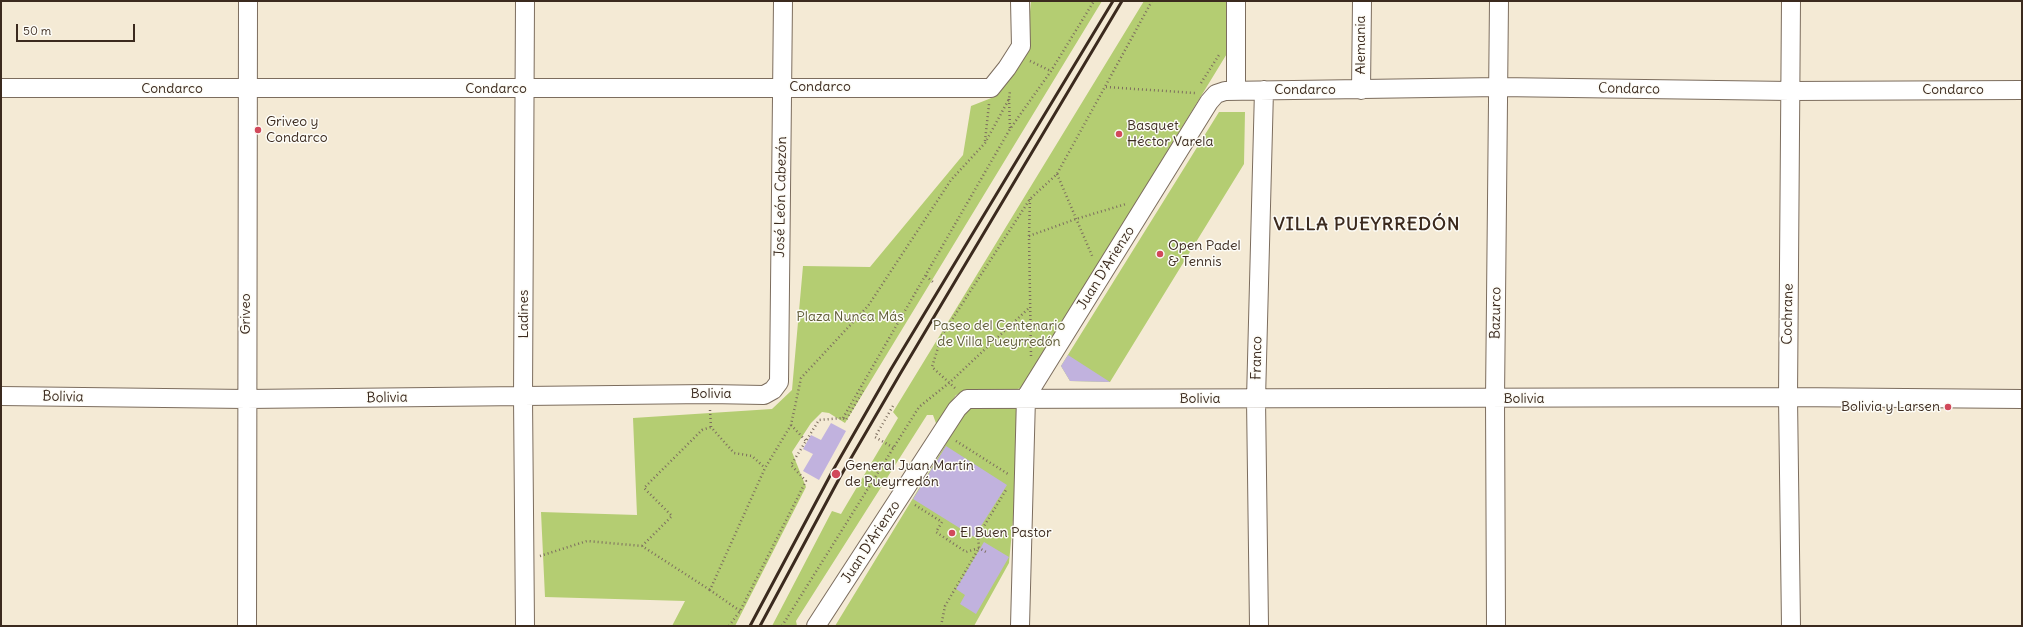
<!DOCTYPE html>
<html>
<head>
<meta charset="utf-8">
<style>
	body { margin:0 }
	#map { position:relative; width:2023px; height:627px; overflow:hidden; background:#f4ead5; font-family:Delius,sans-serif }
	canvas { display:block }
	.frame { position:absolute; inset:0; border:2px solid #3b2a1e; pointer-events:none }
	.scale { position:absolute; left:16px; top:24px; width:119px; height:18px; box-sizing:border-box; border:2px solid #3b2a1e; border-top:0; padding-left:5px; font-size:12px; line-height:14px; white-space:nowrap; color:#3b2a1e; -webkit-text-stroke:3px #fdfcf7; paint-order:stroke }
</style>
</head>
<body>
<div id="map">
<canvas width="2023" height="627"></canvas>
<div class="frame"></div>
<div class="scale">50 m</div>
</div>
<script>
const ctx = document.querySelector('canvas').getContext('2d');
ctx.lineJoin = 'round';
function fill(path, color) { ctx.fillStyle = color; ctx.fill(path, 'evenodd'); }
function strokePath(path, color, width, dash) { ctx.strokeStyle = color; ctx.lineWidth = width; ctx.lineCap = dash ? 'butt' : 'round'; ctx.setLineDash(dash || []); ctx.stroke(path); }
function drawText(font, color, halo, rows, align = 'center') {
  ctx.font = font + ' Delius,sans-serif'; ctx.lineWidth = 3; ctx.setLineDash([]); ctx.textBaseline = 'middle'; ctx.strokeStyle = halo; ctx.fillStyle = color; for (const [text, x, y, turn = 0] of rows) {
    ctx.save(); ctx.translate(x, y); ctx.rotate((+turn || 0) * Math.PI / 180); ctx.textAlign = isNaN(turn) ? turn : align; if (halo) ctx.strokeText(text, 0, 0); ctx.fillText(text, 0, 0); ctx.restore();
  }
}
fill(new Path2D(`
	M1031,1H1102L845,423L829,413L822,412L811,423L792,452L806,487L735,626H672L685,601L545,597L541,512L637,515L633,418L772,409L792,390L803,266L870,267L963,155L971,106L994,97L1021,61L1027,44Z
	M1144,1H1228V52L1023,387C1002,396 978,388 956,395L937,426L933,415H927L796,621L797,626H772L832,511L841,514L898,418L893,412Z
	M1219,112H1245L1244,164L1110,382L1070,381L1061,366Z
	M1017,404L1016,488L1009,563L974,626H835L946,444L945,443L962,414L972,407Z`), '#b4cd72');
fill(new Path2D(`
	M1068,355L1110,382L1070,381L1061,366Z
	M831,423L846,431L819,480L803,471L813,454L803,449L811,435L821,440Z
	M946,446L1007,485L974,537L913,499Z
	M984,542L1009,557L976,614L960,604L965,595L956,589Z`), '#c1b2de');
const minor = new Path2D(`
	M1236,1V90
	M1791,1L1788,397L1791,626
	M1,88H991L1007,68L1021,46L1020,1
	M1361,90L1362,1
	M1,396L246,399L709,394L764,395L773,390L779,382L783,1
	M1026,397L1209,102L1216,94L1225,91L1499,87L1790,91L2022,90
	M247,626L248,1
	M525,626L523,397L525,1
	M816,626L957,409L967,399L1788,397L2022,399
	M1020,626L1026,397
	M1259,626L1256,399L1264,90
	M1496,626L1495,399L1499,1`);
strokePath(minor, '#7c6d5e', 20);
strokePath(new Path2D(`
	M1030,61L1051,71
	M1201,83L1219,55
	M1106,87L1195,93
	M1009,99L1010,128
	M985,141L989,104
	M1057,174L1093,258
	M1030,199L1029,236L1031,356
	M1029,236L1076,219L1126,204
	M926,276L934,283
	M955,388L932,367L942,335L1030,199L1057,174L1152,1
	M893,406L875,437L894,448
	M710,410L711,427L734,453L752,456L765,468
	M843,418L1010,129L1051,71L1094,1
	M791,425L806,441
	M956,441L1008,474
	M915,505L942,522L936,532L966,552L979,548L986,552
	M642,546L672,516L644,488L702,430L711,427
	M540,556L587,541L642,546L710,590
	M740,611L710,590L765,468L791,425L801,378L868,306L951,180L985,143L1009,99L1010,91
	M729,626L740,611L806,481L791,465L819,420L843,418L846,420L864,389
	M782,626L919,407L949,383L1029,308
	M941,626L945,606L979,548L978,536L1006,490`), '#7c6d5e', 2.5, [1, 3]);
strokePath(minor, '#fff', 18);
strokePath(new Path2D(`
	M750,626L832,472L891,369L1113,1
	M760,626L840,477L900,374L1122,1`), '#3b2a1e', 3);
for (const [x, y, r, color] of [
	[258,130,4,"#d1495b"],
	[1119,134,4,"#d1495b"],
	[1160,254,4,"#d1495b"],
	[1948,407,4,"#d1495b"],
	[836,474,5,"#d1495b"],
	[952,533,4,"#d1495b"]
]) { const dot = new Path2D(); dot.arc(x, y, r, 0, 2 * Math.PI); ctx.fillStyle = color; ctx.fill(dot); strokePath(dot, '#fdfcf7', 1.5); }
drawText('14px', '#3b2a1e', '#fdfcf7', [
	["Alemania",1361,45,-90],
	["Condarco",820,87],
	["Condarco",172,89],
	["Condarco",496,89],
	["Condarco",1629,89,1],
	["Condarco",1305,90],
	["Condarco",1953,90],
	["José León Cabezón",781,197,-89],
	["Juan D’Arienzo",1106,268,-58],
	["Bazurco",1496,313,-89],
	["Griveo",246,314,-90],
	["Ladines",524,314,-90],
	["Cochrane",1788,314,-89],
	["Franco",1257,358,-89],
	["Bolivia",711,394],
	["Bolivia",63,397,1],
	["Bolivia",387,398,-1],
	["Bolivia",1200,399],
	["Bolivia",1524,399],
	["Juan D’Arienzo",871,542,-57]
]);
drawText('14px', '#3b2a1e', '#fdfcf7', [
	["Griveo y",266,122],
	["Condarco",266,138],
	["Basquet",1127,126],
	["Héctor Varela",1127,142],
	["Open Padel",1168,246],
	["& Tennis",1168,262],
	["Bolivia y Larsen",1940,407,"right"],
	["General Juan Martín",845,466],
	["de Pueyrredón",845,482],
	["El Buen Pastor",960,533]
], 'left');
drawText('14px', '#5f5b37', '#fdfcf7', [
	["Plaza Nunca Más",850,317],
	["Paseo del Centenario",999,326],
	["de Villa Pueyrredón",999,342]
]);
ctx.letterSpacing = '1px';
drawText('bold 18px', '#3b2a1e', '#fdfcf7', [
	["VILLA PUEYRREDÓN",1367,225]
]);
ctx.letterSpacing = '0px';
</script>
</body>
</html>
